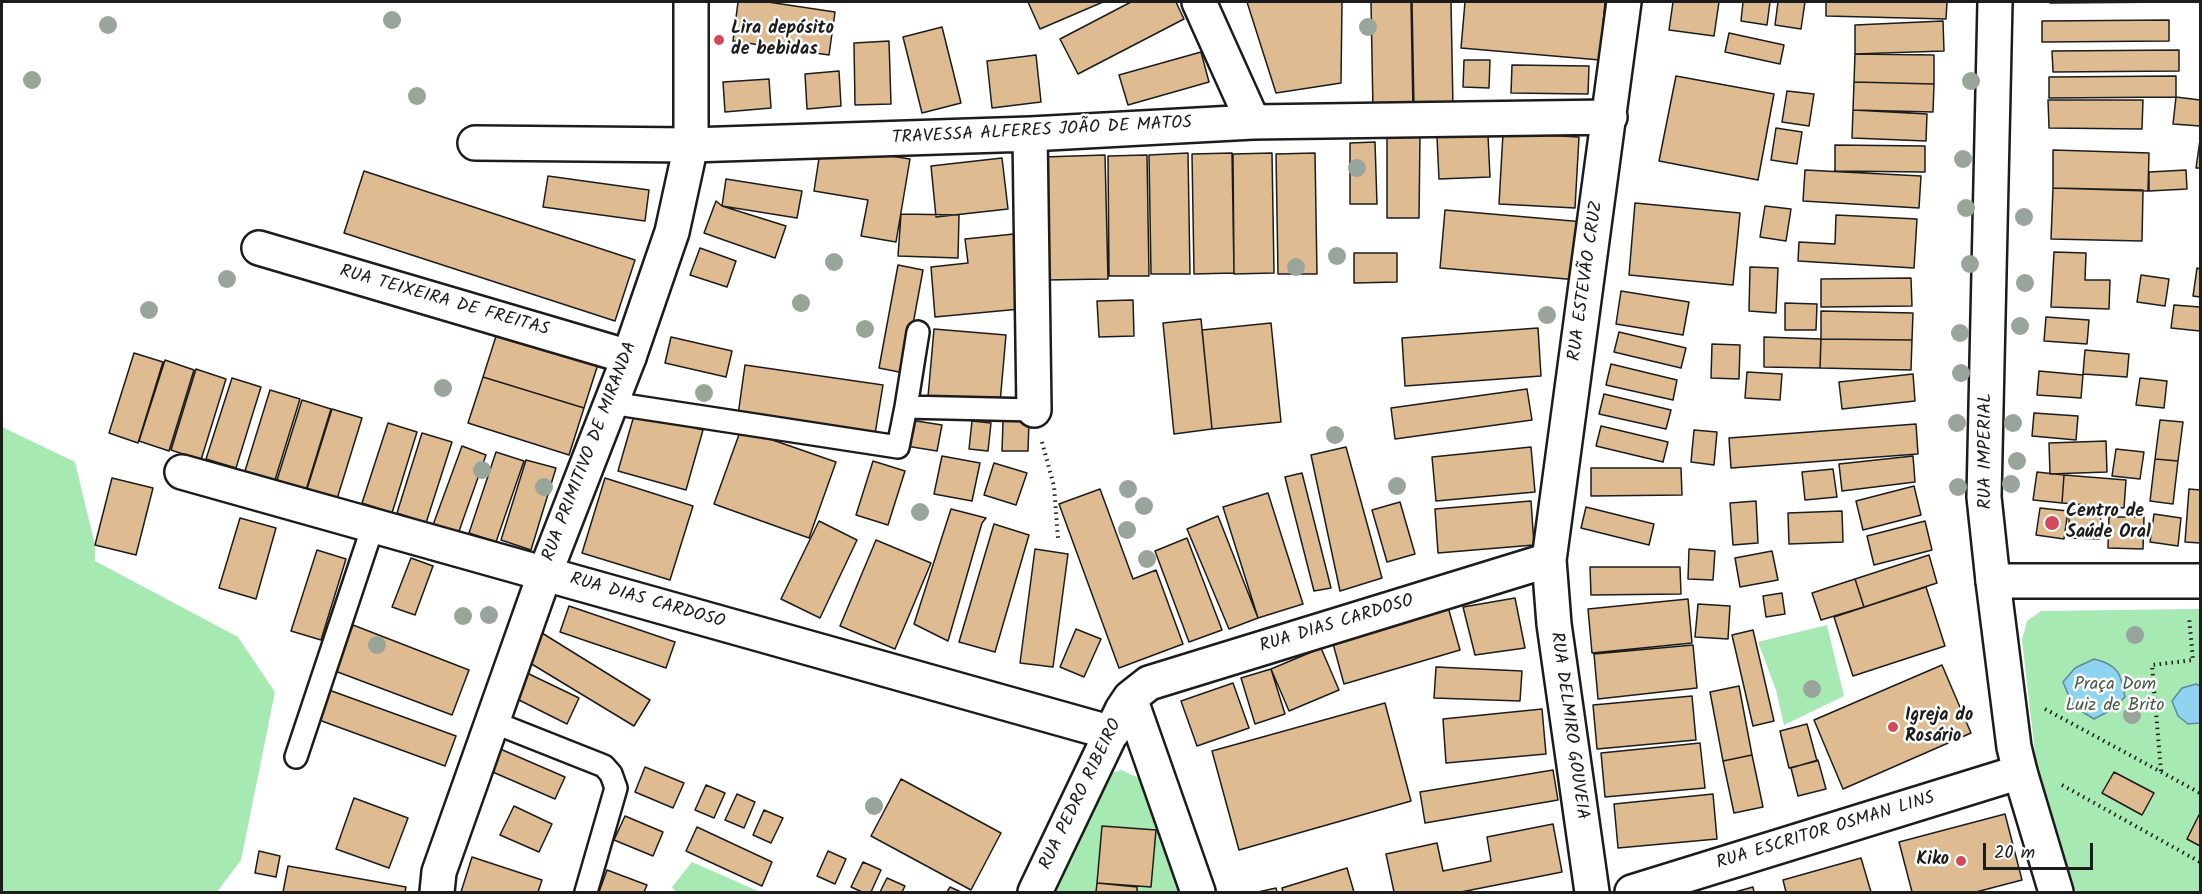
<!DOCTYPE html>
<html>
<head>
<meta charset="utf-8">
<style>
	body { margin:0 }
	#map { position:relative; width:2202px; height:894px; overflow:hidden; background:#fff; font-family:Kalam,sans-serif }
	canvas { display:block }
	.frame { position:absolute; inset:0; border:3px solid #1c1c1c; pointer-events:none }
	.scale { position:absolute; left:1983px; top:843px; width:110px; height:27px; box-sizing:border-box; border:3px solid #1c1c1c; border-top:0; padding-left:8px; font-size:18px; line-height:21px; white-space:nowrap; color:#1c1c1c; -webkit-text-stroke:4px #fff; paint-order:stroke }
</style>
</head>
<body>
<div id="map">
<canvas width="2202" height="894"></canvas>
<div class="frame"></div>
<div class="scale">20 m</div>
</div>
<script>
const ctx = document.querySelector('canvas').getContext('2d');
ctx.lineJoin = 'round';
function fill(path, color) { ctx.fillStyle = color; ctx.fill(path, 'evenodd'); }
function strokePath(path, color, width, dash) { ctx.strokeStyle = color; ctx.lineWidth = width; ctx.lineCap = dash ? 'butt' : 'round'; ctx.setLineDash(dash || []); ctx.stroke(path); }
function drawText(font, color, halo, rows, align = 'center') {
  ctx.font = font + ' Kalam,sans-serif'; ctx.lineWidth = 5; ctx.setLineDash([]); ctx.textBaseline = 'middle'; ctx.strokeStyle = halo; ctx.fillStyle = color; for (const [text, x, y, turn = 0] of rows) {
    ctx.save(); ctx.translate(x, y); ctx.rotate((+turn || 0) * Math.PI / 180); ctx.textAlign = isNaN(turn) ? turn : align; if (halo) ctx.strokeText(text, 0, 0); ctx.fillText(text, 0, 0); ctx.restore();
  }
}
fill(new Path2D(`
	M2,427L75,462L95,545V561L238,637L275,692L241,860L217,892H2Z
	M2200,609V892H2076L2036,762L2022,640L2027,621L2041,611Z
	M1827,625L1844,696L1784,725L1776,690L1758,642Z
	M1121,770L1139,778L1180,892H1047L1105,775Z
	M692,862L760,892H676L672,887Z`), '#a6e9b3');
const water = new Path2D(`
	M2094,659C2119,665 2121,674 2125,697L2111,710L2094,719L2073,706L2063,682L2075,668Z
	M2196,684L2200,686V723L2188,724L2178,716L2172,701L2182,688Z`);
fill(water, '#8ed4f0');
strokePath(water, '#608a9b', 1.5);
const building = new Path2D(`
	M738,2H768L835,12L829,55L733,41Z
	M1028,2H1103L1040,29Z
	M1131,2H1176L1184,19L1078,74L1060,39Z
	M1247,2H1342L1341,83L1276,93Z
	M1371,2H1411L1413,110L1373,111Z
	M1412,2H1451L1453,108L1414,109Z
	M1465,2H1605L1600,60L1461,48Z
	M1673,2H1719L1714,36L1669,30Z
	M1743,2H1770L1767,25L1741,21Z
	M1778,2H1805L1801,29L1775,25Z
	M1826,2H1947L1946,19L1826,16Z
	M2050,2H2177L2050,3Z
	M2169,20V41L2042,42V21Z
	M1943,21L1944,51L1855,54V25Z
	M942,27L961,103L922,113L903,37Z
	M1729,33L1784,45L1780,64L1725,52Z
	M889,41L891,104L855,105L854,43Z
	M2179,50V71L2053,72L2052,51Z
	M1201,52L1209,82L1128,105L1119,75Z
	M1855,54L1934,55V84L1854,82Z
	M1036,55L1041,102L992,108L987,61Z
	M1464,60H1490L1489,88L1463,87Z
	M1512,65L1589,66L1588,94L1511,93Z
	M839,71L841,106L807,109L805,74Z
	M1676,76L1774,94L1758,180L1659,161Z
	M2176,76V97L2049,98V77Z
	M769,79L771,108L725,112L723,82Z
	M1854,82L1934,84L1933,112L1853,110Z
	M1787,91L1814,94L1809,126L1782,122Z
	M2176,97L2200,100V126L2173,124Z
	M2048,100H2143L2142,129L2049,128Z
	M1853,110L1927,114L1926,141L1852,138Z
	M1776,128L1802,132L1797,164L1771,160Z
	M1503,133L1579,137L1575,208L1499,204Z
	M1387,135H1420L1419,218H1387Z
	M1488,135L1490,177L1439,179L1437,137Z
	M2200,140V168H2196Z
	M1375,142L1377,204H1350V143Z
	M821,145L910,159L896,242L861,236L868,200L814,191Z
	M1835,145L1925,146V172L1835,171Z
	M2053,150L2149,153L2148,191L2053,188Z
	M1188,153L1190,274H1151L1149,155Z
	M1232,153L1234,273L1194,274L1192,154Z
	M1272,153L1274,273L1234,274L1233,154Z
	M1315,153L1317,274H1278L1276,154Z
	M1105,155L1108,279L1046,280L1043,157Z
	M1147,155L1149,276H1109L1108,156Z
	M1002,158L1008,209L936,217L931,166Z
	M1805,170L1921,176L1919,208L1803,201Z
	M2186,170L2187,189L2149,191V172Z
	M364,171L635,260L615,321L344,233Z
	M548,176L649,190L645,221L543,207Z
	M726,179L802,191L797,218L722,206Z
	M2053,188L2143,190L2142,241L2051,239Z
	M716,201L722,206L786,226L775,258L704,233Z
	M1635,203L1740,213L1733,285L1629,275Z
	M1765,206L1791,209L1786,241L1760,237Z
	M1445,210L1584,222L1578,280L1440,268Z
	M901,214L959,215L958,258L898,256Z
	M1836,215L1917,219L1914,268L1798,261L1799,242L1835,244Z
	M1014,234L1020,309L935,317L931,267L968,263L965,239Z
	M700,248L736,261L727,287L690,275Z
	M2054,252L2086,253L2085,280H2110L2109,309L2051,307Z
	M1354,253H1397V282L1354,283Z
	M898,265L923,270L904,373L879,368Z
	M1750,267L1778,268L1776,313L1749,311Z
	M2197,268L2200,269V297L2193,296Z
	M2141,275L2169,279L2165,306L2137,302Z
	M1911,278L1912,306L1821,307V279Z
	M1621,291L1689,302L1683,335L1616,324Z
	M1133,300L1134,336L1099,337L1097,301Z
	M1785,303L1817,304L1816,330H1785Z
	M2174,305L2200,307V331L2171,328Z
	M1821,311L1913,313L1912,340L1821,339Z
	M2046,317L2089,320L2087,344L2044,341Z
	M1201,319L1212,429L1174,434L1163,323Z
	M1271,323L1281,422L1212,429L1202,330Z
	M1538,328L1541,376L1405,386L1402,338Z
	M934,329L1006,335L1000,403L928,397Z
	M498,330L599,361L584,408L483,377Z
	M1619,332L1686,348L1681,368L1614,352Z
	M671,337L732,351L726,377L665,363Z
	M1764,337L1821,339L1820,368L1764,367Z
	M1821,339L1912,340L1911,370L1820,368Z
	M1712,344L1740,345L1739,379L1711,378Z
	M2085,350L2129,354L2127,377L2083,374Z
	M134,353L163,362L138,443L109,433Z
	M165,360L194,370L169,451L139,441Z
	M1611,364L1677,380L1673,400L1606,385Z
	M745,365L883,385L875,434L738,415Z
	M196,369L226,379L201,460L171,450Z
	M2039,371L2083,375L2081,398L2037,395Z
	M1747,372L1782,374L1780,400L1745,398Z
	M1913,374L1915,401L1842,409L1839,382Z
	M483,377L584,408L569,455L468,423Z
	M232,378L261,387L236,468L206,459Z
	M2140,378L2167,381L2164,408L2136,405Z
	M1527,389L1532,420L1395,439L1391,408Z
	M270,390L300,399L275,480L245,471Z
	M1604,394L1671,410L1666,429L1599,414Z
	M302,400L331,409L306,490L277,480Z
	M332,409L362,418L337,499L307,489Z
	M635,412L703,430L686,490L618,471Z
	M2034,413L2078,416L2076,440L2032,436Z
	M910,420L942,425L937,451L906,446Z
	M2160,420L2183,422L2178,461L2155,459Z
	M972,421L991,423L988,451L969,449Z
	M1003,421H1029L1028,451H1002Z
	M388,423L417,432L392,513L362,503Z
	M1916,424L1918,454L1731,468L1729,438Z
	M1601,426L1668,442L1663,462L1596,446Z
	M741,429L836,462L809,538L714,504Z
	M1694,430L1717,432L1714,465L1691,462Z
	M422,433L452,442L426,523L397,513Z
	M2106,441L2107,472L2050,474L2049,443Z
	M462,446L486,455L458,534L433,525Z
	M1346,447L1382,578L1340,591L1311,455Z
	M1531,447L1535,492L1436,501L1432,457Z
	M2116,449L2144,452L2140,479L2112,476Z
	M496,452L524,461L496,542L469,533Z
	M942,456L980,463L972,501L934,494Z
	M1913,456L1915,482L1842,491L1839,464Z
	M2155,459L2178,461L2173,504L2150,501Z
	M526,460L556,468L531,550L501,540Z
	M873,461L905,471L888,525L856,515Z
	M994,463L1027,473L1016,505L984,495Z
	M1591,468H1681L1682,495L1591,496Z
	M1833,469L1837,497L1805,500L1802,472Z
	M2037,472L2064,475L2062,503L2033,500Z
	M1302,473L1331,588L1314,591L1285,477Z
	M2064,475L2126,480L2124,508L2062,503Z
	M112,478L153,488L136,555L95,545Z
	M605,478L693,506L670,580L582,553Z
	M1914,486L1921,515L1863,530L1856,501Z
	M1100,489L1133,579L1156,570L1183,644L1119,668L1059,504Z
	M2189,489L2200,490V543L2185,542Z
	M1268,493L1303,604L1258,618L1223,507Z
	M1531,501L1534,545L1438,553L1435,509Z
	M1756,501L1758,543L1733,545L1730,503Z
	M1400,502L1415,554L1387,562L1372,510Z
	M1586,507L1654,524L1649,545L1581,528Z
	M2040,508L2068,511L2064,539L2036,535Z
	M951,509L986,518L982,523L948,641L914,624Z
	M2069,510H2101L2100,539L2069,538Z
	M1842,511L1843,542L1789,544L1788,513Z
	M2154,514L2181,518L2178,546L2150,542Z
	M1218,516L1258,618L1229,629L1187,529Z
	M2109,517H2144L2143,549L2108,548Z
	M240,518L276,528L256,599L219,588Z
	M819,521L857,540L820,618L781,599Z
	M1925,521L1932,550L1874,565L1867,536Z
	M994,524L1029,535L995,652L959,642Z
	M1187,538L1222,630L1189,642L1155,551Z
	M876,540L931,563L895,649L840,626Z
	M1035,549L1068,554L1053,667L1020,663Z
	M1689,549L1715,551L1713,580L1688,579Z
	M317,550L346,559L321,640L291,631Z
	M1772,551L1778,580L1740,587L1735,558Z
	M1929,555L1937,583L1864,607L1855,579Z
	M411,558L433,566L415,615L392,607Z
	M1590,567H1680L1681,594L1591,595Z
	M1855,579L1864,607L1821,620L1812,593Z
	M1926,587L1945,646L1853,676L1834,617Z
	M1782,593L1785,614L1766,617L1763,596Z
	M1515,598L1525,648L1475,655L1463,607Z
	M1688,599L1692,643L1592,653L1588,609Z
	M1698,604L1730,606L1728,639L1695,637Z
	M569,606L675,642L666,668L560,632Z
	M1448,607L1460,650L1344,684L1332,640Z
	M353,625L469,670L452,715L335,671Z
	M1076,629L1101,639L1084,677L1060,667Z
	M1753,630L1774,721L1753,726L1732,635Z
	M542,633L650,700L634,726L525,660Z
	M1693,645L1697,688L1598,699L1594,654Z
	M1321,648L1339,690L1289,711L1271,669Z
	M1942,665L1971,733L1843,789L1814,720Z
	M1436,667L1522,671L1520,701L1434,698Z
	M1271,669L1285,714L1255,724L1241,678Z
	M525,672L579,698L567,724L513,697Z
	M1233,683L1249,728L1197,746L1181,701Z
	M1739,686L1752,755L1723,761L1710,692Z
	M329,690L456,736L445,766L319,720Z
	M1692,696L1696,740L1597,749L1593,705Z
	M1385,703L1411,801L1239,850L1212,751Z
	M1542,709L1546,754L1446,763L1443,719Z
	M1807,724L1817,761L1789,768L1780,731Z
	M1700,743L1705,788L1605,797L1601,753Z
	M498,748L565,777L555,799L488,770Z
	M1752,755L1763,807L1734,813L1723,761Z
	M1818,760L1826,789L1798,796L1791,768Z
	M645,767L684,783L673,808L635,792Z
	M1553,770L1558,800L1425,823L1420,792Z
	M2114,772L2154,793L2142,815L2102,793Z
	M901,779L1001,833L971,890L871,836Z
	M706,785L725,793L714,818L695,810Z
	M737,794L755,802L744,828L725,820Z
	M1713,794L1717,839L1618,848L1614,804Z
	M354,798L408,818L389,868L336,849Z
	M514,806L552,824L539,852L500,835Z
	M764,810L783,818L771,843L753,835Z
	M2005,814L2022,880L1976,892H1912L1899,842Z
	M2199,815L2200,816V846L2187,839Z
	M625,816L663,832L653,856L614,840Z
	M1553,824L1562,872L1461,892H1394L1386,854L1437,843L1443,871L1491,861L1487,837Z
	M1102,826L1156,830L1151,887L1097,883Z
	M697,827L772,862L762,886L686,851Z
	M259,851L280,856L276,877L255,873Z
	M828,851L846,859L835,884L817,876Z
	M472,857L542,880L538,892H461Z
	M1861,858L1871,892H1786L1783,880Z
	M863,862L881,870L871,892H862L851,887Z
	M288,866L406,887L405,892H283Z
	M1347,868L1354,892H1283L1282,888Z
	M607,870L647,885L644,892H599Z
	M887,878L905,886L902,892H880Z
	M1097,883L1137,887V892H1096Z
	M950,887L961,892H947Z
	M1753,887L1754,892H1735Z
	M1276,888L1277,892H1258Z`);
fill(building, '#debb90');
strokePath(building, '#1c1c1c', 1.5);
const service = new Path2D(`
	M611,403L898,447L906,407L1034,410
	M906,407L918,332
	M493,722L604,766L611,774L616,788L586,892
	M296,757L373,526`);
const minor = new Path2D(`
	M1199,2L1253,122
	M1030,134L1034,410
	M475,143L691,145L1030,134L1253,122L1610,117
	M259,248L629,357
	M182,472L1112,733
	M1993,581H2200
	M1130,698L1198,892
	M1035,892L1122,710L1130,698L1149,683L1549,560
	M1592,892L1554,624L1549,560L1624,2
	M1632,892L2020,772`);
const tertiary = new Path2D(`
	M437,892L439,872L545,573L629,357L672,232L691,145V2`);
const secondary = new Path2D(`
	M1995,2L1984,497L1993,581L2014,747L2020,772L2056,892`);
strokePath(service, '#1c1c1c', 26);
strokePath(minor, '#1c1c1c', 38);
strokePath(tertiary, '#1c1c1c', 38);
strokePath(secondary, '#1c1c1c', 38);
strokePath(new Path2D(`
	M1042,442L1054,486L1058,538
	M2045,709L2200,793
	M2161,771L2152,665L2193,660L2189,617
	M2062,785L2200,862`), '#1c1c1c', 4, [1.5, 4.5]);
strokePath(service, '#fff', 21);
strokePath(minor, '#fff', 33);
strokePath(tertiary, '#fff', 33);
strokePath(secondary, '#fff', 33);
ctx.fillStyle = '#99a49b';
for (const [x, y] of [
	[392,20],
	[108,25],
	[1368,27],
	[32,80],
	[1971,81],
	[417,96],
	[1963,159],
	[1357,168],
	[1966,208],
	[2024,217],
	[1337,256],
	[834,262],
	[1970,264],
	[1296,267],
	[227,279],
	[2025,283],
	[801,303],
	[149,310],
	[1547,315],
	[2020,326],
	[865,329],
	[1960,333],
	[1961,373],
	[443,388],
	[704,393],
	[1957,423],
	[2013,423],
	[1335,435],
	[2017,461],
	[482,470],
	[2011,484],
	[1397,486],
	[544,487],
	[1958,487],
	[1128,489],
	[1144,506],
	[920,512],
	[1127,530],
	[1147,559],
	[489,615],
	[463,616],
	[2135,635],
	[377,645],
	[1812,689],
	[2132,715],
	[874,806]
]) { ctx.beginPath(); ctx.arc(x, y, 9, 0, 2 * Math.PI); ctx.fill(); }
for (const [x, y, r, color] of [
	[719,40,6,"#d1495b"],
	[2052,523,8,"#d1495b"],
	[1893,727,6,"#d1495b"],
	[1961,861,6,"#d1495b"]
]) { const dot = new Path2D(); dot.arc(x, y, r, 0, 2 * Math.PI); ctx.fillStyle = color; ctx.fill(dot); strokePath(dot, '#fff', 2); }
drawText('bold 18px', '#1c1c1c', '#fff', [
	["Lira depósito",731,30],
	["de bebidas",731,51],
	["Centro de",2066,513],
	["Saúde Oral",2066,534],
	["Igreja do",1905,717],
	["Rosário",1905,738],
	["Kiko",1949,861,"right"]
], 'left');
drawText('18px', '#1c1c1c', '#fff', [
	["TRAVESSA ALFERES JOÃO DE MATOS",1042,132,-3],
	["RUA ESTEVÃO CRUZ",1587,281,-82],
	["RUA TEIXEIRA DE FREITAS",444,302,16],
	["RUA IMPERIAL",1987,451,-90],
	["RUA PRIMITIVO DE MIRANDA",591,452,-69],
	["RUA DIAS CARDOSO",647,602,16],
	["RUA DIAS CARDOSO",1337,625,-17],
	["RUA DELMIRO GOUVEIA",1568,726,82],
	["RUA PEDRO RIBEIRO",1082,795,-64],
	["RUA ESCRITOR OSMAN LINS",1826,832,-17]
]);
drawText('18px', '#455a49', '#fff', [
	["Praça Dom",2115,686],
	["Luiz de Brito",2115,707]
]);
</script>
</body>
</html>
